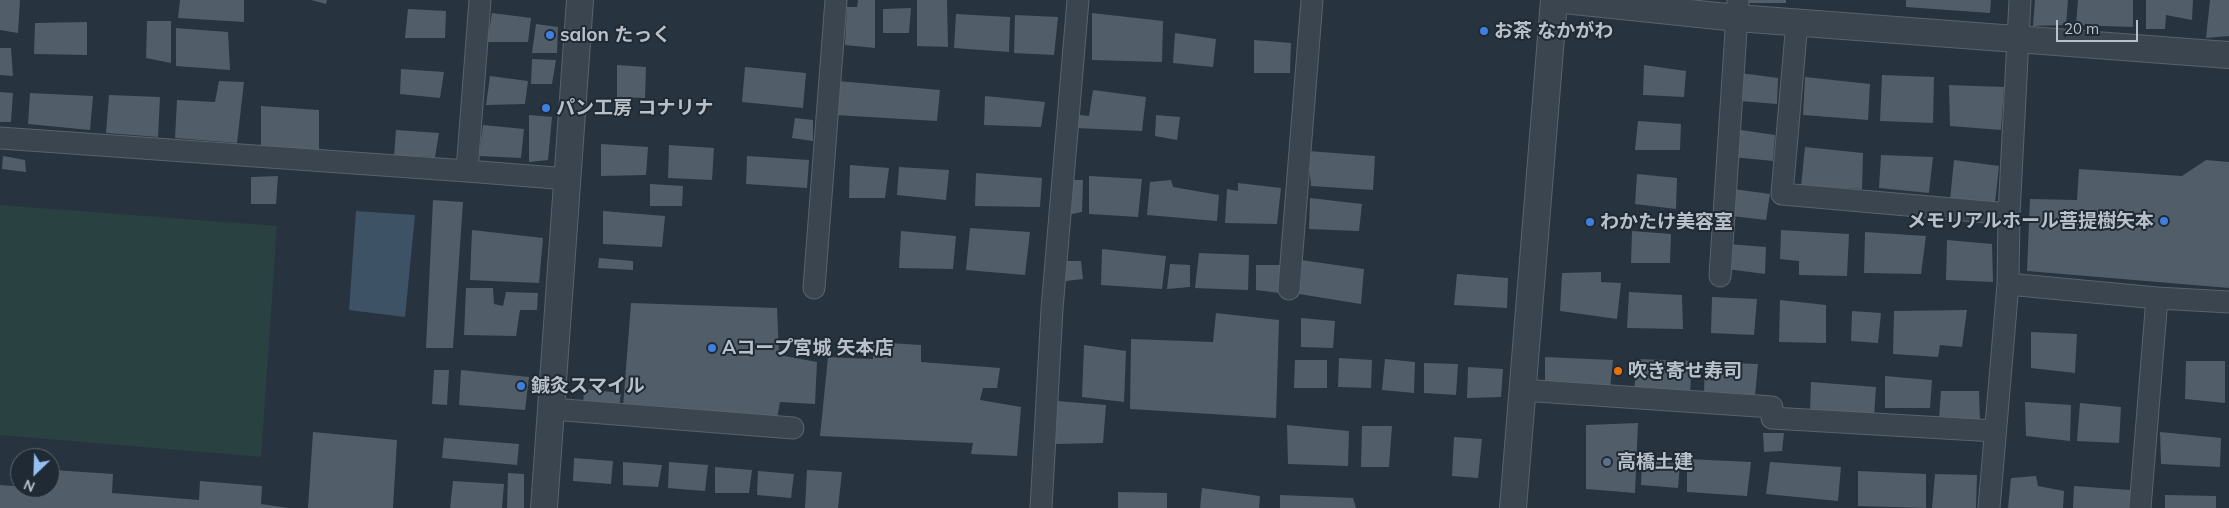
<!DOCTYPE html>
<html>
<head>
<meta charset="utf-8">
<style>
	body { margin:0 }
	#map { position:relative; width:2229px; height:508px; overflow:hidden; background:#27333f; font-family:Mulish,sans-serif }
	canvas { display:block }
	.north { position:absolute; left:10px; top:448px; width:50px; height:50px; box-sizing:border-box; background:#202a34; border:1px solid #5d6670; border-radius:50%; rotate:204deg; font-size:14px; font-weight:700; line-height:20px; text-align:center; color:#b8c0c9 }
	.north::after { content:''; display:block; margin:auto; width:18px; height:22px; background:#95c0f1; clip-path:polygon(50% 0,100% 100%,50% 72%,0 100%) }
	.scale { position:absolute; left:2056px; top:20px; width:82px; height:22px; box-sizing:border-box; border:2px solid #b8c0c9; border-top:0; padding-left:6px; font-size:15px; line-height:18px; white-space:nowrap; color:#b8c0c9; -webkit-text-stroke:4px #202a34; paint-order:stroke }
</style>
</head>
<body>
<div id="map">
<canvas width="2229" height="508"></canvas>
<div class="north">N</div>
<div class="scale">20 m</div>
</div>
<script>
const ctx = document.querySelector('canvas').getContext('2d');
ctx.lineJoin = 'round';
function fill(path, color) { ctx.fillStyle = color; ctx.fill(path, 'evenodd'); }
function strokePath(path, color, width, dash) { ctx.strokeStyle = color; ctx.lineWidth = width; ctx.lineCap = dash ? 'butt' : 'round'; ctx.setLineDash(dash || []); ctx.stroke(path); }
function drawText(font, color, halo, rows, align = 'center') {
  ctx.font = font + ' Mulish,"Noto Sans JP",sans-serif'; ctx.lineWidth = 4; ctx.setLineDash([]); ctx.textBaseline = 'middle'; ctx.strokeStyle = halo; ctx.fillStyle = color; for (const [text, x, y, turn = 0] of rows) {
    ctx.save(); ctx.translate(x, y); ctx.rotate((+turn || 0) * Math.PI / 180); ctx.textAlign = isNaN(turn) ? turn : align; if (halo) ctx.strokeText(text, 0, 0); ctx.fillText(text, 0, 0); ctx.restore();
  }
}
fill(new Path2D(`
	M0,205L277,226L261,457L0,435Z`), '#2a4141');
fill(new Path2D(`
	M356,211L415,215L405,317L349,310Z`), '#3e5266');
fill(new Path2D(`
	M0,0H20L18,33L0,30Z
	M180,0H244V22L178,18Z
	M311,0H327L326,4Z
	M858,0H875V48L845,45L847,7H857Z
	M917,0H947L948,47L917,46Z
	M1749,0H1786V3H1749Z
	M1906,0H1991L1990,13L1906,7Z
	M2035,0H2068L2066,25L2033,26Z
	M2078,0H2133V27L2076,25Z
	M2146,0H2193L2192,20L2166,15L2165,29H2146Z
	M2210,0H2229V36L2206,38Z
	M911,8L909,33H883V9Z
	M408,9L446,11L445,38H405Z
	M492,13L531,18L528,42H487Z
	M1092,13L1163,21L1162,62L1092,60Z
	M956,14L1010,17L1009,52L954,48Z
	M1015,15L1058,17L1054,55L1014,53Z
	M147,21H171V63L146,58Z
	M87,22V55L34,54L35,23Z
	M536,24L558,27L557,53H532Z
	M176,28L228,32L230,70L176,66Z
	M1175,33L1216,39L1213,67L1173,63Z
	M1254,40L1291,43L1290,73H1254Z
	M0,48H11L13,76L0,75Z
	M532,59L556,60L552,84H531Z
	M617,65L646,67L645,98L617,97Z
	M1644,65L1686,71L1684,97L1643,95Z
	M745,67L806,73L803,108L742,102Z
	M401,69L444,72L440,98L400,94Z
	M1740,73L1778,78L1777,104L1740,101Z
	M1882,75L1934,77L1933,123L1880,121Z
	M490,76L528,81L525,104L486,105Z
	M1805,77L1870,84L1868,120L1803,115Z
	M219,81L244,82L237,143L175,138L177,100L215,102Z
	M838,81L940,90L937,121L835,115Z
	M1949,85L2004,87L2001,130L1950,126Z
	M1093,90L1146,97L1142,131L1076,128L1079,115L1089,116Z
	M0,92L13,93L11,122H0Z
	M30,93L93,96L90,130L28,124Z
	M109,95L160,97L158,137L106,133Z
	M985,96L1045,102L1041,127L984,125Z
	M261,106L319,110V151L261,146Z
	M529,115L552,117L548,160L529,162Z
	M1156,115L1180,117L1177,140L1155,136Z
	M795,118L813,120V141L792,138Z
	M1638,121L1681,124L1680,150H1635Z
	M483,125L524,129L521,158L479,156Z
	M1734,129L1775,135L1773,161L1732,157Z
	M396,130L439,133L435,157L394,156Z
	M601,144L648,147L646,175L601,176Z
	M669,145L714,148L712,180L668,178Z
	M1805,147L1863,153L1862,189L1801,186Z
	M1308,151L1375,156L1373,190L1311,186Z
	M1881,155L1933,157L1929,193L1879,188Z
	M3,156L25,160L26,172L2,169Z
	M747,156L809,160L807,188L746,184Z
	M1954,160L1999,166L1995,203L1950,200Z
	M2206,160L2229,162V288L2027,271L2030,199L2077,200L2079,169L2182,176Z
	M850,165L889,168L885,198H849Z
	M899,167L949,170L946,200L897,195Z
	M976,173L1042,178L1040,207L975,206Z
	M1637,174L1677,178L1676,209L1635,204Z
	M278,176L276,204H251V177Z
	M1089,176L1142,179L1138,217L1089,214Z
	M1068,180H1083L1082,212L1067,215Z
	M1171,180L1173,187L1219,195L1217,221L1147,215L1150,182Z
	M1238,183L1281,188L1277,224L1225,223L1227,189L1238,191Z
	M650,184L683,186L682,206H650Z
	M1733,189L1770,194L1766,220L1731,216Z
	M1310,198L1362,204L1359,231L1309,229Z
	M433,200L463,202L453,348H426Z
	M603,211L665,216L662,247L603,244Z
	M970,228L1030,232L1025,275L966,270Z
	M472,230L543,238L539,283L470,280Z
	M1781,230L1849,234L1847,276L1799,275V261L1780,259Z
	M901,231L956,236L953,269L899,268Z
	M1632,231L1671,234L1670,263H1631Z
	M1865,232L1926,236L1921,274L1864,273Z
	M1947,240L1992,244L1993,282L1946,280Z
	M1728,244L1766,247L1765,274L1727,269Z
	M1102,249L1166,256L1162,289L1101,285Z
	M1199,253L1249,255L1248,290L1195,288Z
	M599,258L633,261V270L598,268Z
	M1301,260L1364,269L1361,304L1299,294Z
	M1065,261H1081L1083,279L1066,281Z
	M1170,264L1190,265V287L1167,289Z
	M1256,265H1282L1279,293L1256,290Z
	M1601,272V282L1621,283L1617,319L1560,311L1562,273Z
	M1457,274L1508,278L1507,308L1454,305Z
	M466,288H493L494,304L503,306L506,292L538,293L537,310H520L516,336L464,335Z
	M1629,292L1682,295L1683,329L1627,328Z
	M1712,297L1757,299L1754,335L1711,333Z
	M1780,300L1826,305V343L1779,342Z
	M631,303L777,308L779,355L817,362L815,404L780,402L777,419L623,407Z
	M1967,310L1962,347L1940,345L1938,357L1893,354L1894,311Z
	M1852,311L1881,313L1878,343L1851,341Z
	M1216,313L1279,320L1276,418L1130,409L1131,339L1213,342Z
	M1301,318L1335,321L1333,348L1301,347Z
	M2031,332L2077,334L2075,373L2031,368Z
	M873,342L921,345V362L1000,368L997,388H983L980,400L1021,407L1017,456L971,454L973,443L820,436L828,357L873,359Z
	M1084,345L1126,351L1124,402L1082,397Z
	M1545,357L1613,360L1610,388L1545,386Z
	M1339,358L1372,360L1371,388L1338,387Z
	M1385,359L1415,362L1414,393L1382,390Z
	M1638,359L1692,361L1690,394L1634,390Z
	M1295,360H1327V388H1294Z
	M2186,361H2225V403L2185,399Z
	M1705,362L1758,364L1755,396L1704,393Z
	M1424,363L1458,364L1456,395L1424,393Z
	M1468,367L1503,369L1501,397L1467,398Z
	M434,370H449L447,405L432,404Z
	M461,370L529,377L525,410L459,405Z
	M1885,376L1932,380L1930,408H1885Z
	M1811,382L1876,387L1874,417L1810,413Z
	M584,389L621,393L619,410L583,407Z
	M1941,391H1979L1980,423L1939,419Z
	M1057,401L1106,405L1103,443L1055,444Z
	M2025,402L2071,405L2070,441L2026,436Z
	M2080,403L2121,407L2119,443L2077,441Z
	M1638,423L1635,493L1586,489V425Z
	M1287,425L1349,431L1348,466L1288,464Z
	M1362,426H1392L1389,467H1361Z
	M313,432L397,440L393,508H308Z
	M2160,432L2221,438L2220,467L2161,464Z
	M1763,433H1784L1782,451L1764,452Z
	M1454,437L1482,439L1478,478L1452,476Z
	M444,438L519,444L517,465L442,458Z
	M574,458L613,461L611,484L573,481Z
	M1687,459L1751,462L1747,496L1687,492Z
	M1642,461L1680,464L1678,488L1641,485Z
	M623,462L662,465L658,487L623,485Z
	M669,462L708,465L705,491L668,488Z
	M1770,462L1841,467L1838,501L1766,494Z
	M715,467L752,470L749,493H715Z
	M53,470L113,474L112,493L199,500L200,481L262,486L261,504L289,508H0V485L52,489Z
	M807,470L842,472L838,508H805Z
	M758,471L794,474L791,498L757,495Z
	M1858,471L1926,474V508L1858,506Z
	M508,473L524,474V508H507Z
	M1935,474L1977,475L1976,508H1932Z
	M2036,476L2038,486L2064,491L2063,508H2008L2011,478Z
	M453,481L504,484L502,508H450Z
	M2074,486L2130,490V508H2073Z
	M1202,488L1260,496L1259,508H1200Z
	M1118,492L1167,493V508H1118Z
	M1280,495L1353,498L1356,508H1280Z
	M2165,495L2216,496V508H2165Z`), '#515e69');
const minor = new Path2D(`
	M480,0L467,171L568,179
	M1797,22L1782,194L2009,214
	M0,138L467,171
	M1720,276L1738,0
	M2008,284L2157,298L2229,302
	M814,288L836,0
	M1289,289L1312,0
	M1522,390L1772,407V418L1995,431
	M552,409L793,428
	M1041,508L1052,309L1078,0
	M1989,508L2008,284L2009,214L2020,0
	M2140,508L2157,298`);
const tertiary = new Path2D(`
	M1564,0L1737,18L2229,55
	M544,508L580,0
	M1513,508L1554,0`);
strokePath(minor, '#59636c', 23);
strokePath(tertiary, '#59636c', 28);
strokePath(minor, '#3b454f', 21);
strokePath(tertiary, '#3b454f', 26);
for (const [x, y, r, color] of [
	[1484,31,5,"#3f7fe0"],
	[550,35,5,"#3f7fe0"],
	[546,108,5,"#3f7fe0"],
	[2164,221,5,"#3f7fe0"],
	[1590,222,5,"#3f7fe0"],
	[712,348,5,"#3f7fe0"],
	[1618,371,5,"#e8710a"],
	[521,386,5,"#3f7fe0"],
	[1607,462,5,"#5c6f8a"]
]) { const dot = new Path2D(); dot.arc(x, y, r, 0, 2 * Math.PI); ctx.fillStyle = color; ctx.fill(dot); strokePath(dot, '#202a34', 2); }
drawText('bold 19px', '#b8c0c9', '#202a34', [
	["お茶 なかがわ",1494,31],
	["salon たっく",560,35],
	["パン工房 コナリナ",556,108],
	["メモリアルホール菩提樹矢本",2154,221,"right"],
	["わかたけ美容室",1600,222],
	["Aコープ宮城 矢本店",722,348],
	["吹き寄せ寿司",1628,371],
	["鍼灸スマイル",531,386],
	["高橋土建",1617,462]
], 'left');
</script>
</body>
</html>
